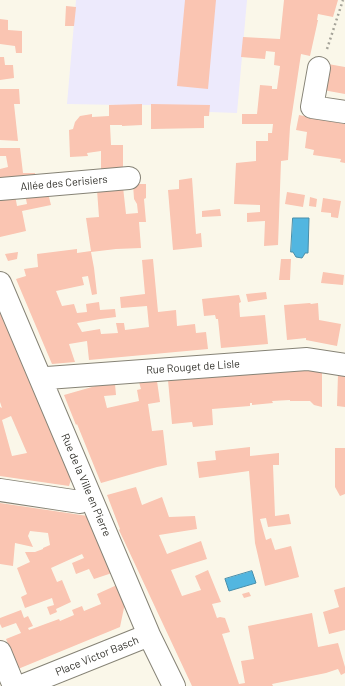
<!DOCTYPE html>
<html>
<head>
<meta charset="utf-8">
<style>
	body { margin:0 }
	canvas { display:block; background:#faf7e9 }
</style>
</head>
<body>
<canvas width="345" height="686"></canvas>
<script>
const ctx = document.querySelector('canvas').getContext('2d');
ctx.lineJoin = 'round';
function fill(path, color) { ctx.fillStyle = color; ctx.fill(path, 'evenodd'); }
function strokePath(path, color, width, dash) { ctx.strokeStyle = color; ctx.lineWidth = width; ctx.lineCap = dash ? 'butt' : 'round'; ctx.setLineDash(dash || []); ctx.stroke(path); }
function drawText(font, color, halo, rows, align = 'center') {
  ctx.font = font + ' Barlow,sans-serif'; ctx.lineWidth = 3; ctx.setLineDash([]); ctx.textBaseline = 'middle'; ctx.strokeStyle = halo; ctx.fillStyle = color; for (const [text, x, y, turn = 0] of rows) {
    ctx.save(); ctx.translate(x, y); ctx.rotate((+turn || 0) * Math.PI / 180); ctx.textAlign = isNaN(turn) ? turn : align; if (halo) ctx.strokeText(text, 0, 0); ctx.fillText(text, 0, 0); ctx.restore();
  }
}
fill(new Path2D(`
	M76,0H247L237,113L209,112V105H121L67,104Z`), '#edeafc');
const water = new Path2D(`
	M293,218H309L308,253H305L304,255L302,258L296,257L293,252H291Z
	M252,571L256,583L229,591L225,579Z`);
fill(water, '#52b6e0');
strokePath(water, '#488eaa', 1);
fill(new Path2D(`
	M185,0H216L208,89L177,86Z
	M284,0H338L333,17L318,14L317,20H318L310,56L301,54L290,127L288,160L281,161L278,245L264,246L265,221L247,222V213L260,212V205L234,204L236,163L256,161V141H268V133H272L273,124H242V114H257L260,85L272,86V89H277L280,66L274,65L275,52L266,51L265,59L241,57L243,37L280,39Z
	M66,6L76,7L74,26H65Z
	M0,19L8,20V30L22,31V53H16L15,46L0,44Z
	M0,57H4L5,65H13L14,78L0,80Z
	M328,64L345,67V94L323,90Z
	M0,89H19L20,104H14L18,141L0,140Z
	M142,104V125L122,126V125H110L111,145H123V168L101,169V151L87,153L88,156L70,157L69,130L73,129L75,122L80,116L92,114V117L109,116V105Z
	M151,104L210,105L209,116H204V128L151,129Z
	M299,115L345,124V163L340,162L341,159L313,155L314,150L305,148L307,132L296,130Z
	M0,148H20L23,173H35L36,180L0,183V169L8,167L6,156H0Z
	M192,178L196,234L201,233L202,247L173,250L168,190L179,189V180Z
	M133,184H146V198L144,199L146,222H139L141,248L116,249L91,252L94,268L97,294L92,295L88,276L82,277L84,285L56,291L62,306L74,304L77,313L87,312L86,304L99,302L100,310L115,309L116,317L100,319L77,323L82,332L100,329L101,334L118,333L116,323H124L125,330L149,327L147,306L121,308L120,297L145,294L142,260L153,259L158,312L176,310L177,326L195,324L196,333L206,332L208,349L89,360L87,341L69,344L75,362L52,364L16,279L26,276L24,269L38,267L37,254L77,249V253L91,251L86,218L99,217L97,190L123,187L126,214L138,213L137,204L134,199Z
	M287,192L305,195L303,207L285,204Z
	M48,193L51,205L22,211L26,231L0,237V196L15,195L17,206L27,204L25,194Z
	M310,197L317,199L316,207L309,206Z
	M323,198L341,201L338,218L331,217V213L321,212Z
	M220,209L221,216L202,217V211Z
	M18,252L17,259L8,261L5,254Z
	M281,259H291L290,280H279Z
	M323,272L344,275L343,285L321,283Z
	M266,292L267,299L248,302L246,294Z
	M239,295L241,302L239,303L240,317L265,315L268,344L221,348L218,319H216L215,315L204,316L202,299Z
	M310,303L311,304L318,303L319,320L341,324L337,346L306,340V338L287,340L284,305Z
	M0,314L5,315L72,476L69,486L0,476V407L2,408L0,402ZM11,416L27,453L12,456L2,420Z
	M309,369L322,371V407L314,405L310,401H290V400L272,401L273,403L252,405V403H250V406L212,409L213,425L193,427L192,422L172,424L168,380Z
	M338,374L345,375V407L337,406Z
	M157,381L160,402L148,404L152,431L163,430L167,465L157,467L101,483L77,424L76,425L64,395L99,385L115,384L116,395L104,396L107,408L139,401L137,390L141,389L139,382Z
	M250,447V456L279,453V465H273L275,516L289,514L291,524L268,527L266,518L260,519L266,540L271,538L275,550L291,546L299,577L265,586L255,543L249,471L199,478L197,462L216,460L215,451Z
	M335,448H345V494L340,496L335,487Z
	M136,487L142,505L162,497L169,517L195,516L197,529L159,535L167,554L201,541L207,559L171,570L182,596L201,590L195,576L208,570L221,602L212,604L217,618L220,617L225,618L230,632L222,634L239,684L245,683L241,661L254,659L248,626L312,613L318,647L338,643L345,667V673L341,675L338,669L326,673L272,684L273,686H192L119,530L120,529L107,495Z
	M0,503L88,516L112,573L94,579L89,569L76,574L72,563L84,558L82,554L51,568L57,582L62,580L71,602L56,609L57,612L50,615L47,607L54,605L52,598L25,608L21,597L27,594L17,568L30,562L25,552H35L43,549V548L50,545L48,533L30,531L28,536L33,547L15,543L13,566L0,564Z
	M117,585L125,603L120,627L18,669L6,639L21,633L16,623L2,628L0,624V618L21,610L24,618L28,616L33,626L28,628L29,630L59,619L60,621L74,615L72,610L82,606L84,611L101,604L97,594Z
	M345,587V630L329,634L323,612L339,607L334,590Z
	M249,592L251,596L244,598L242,594Z`), '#fac5b2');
const minor = new Path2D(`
	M319,68L312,107L345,112
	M0,189L129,178
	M0,283L149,635L174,686
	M42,381L47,378L307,359L345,365
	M0,490L80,502
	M0,652L14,686
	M22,686L149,635`);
strokePath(minor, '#868376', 24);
strokePath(new Path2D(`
	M327,49L343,0`), '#a5a399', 2.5, [2, 3]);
strokePath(minor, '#fff', 22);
drawText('11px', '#32312b', '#fff', [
	["Allée des Cerisiers",64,183,-5],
	["Rue Rouget de Lisle",193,367,-4],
	["Rue de la Ville en Pierre",86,485,67],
	["Place Victor Basch",97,656,-22]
]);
</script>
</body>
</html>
